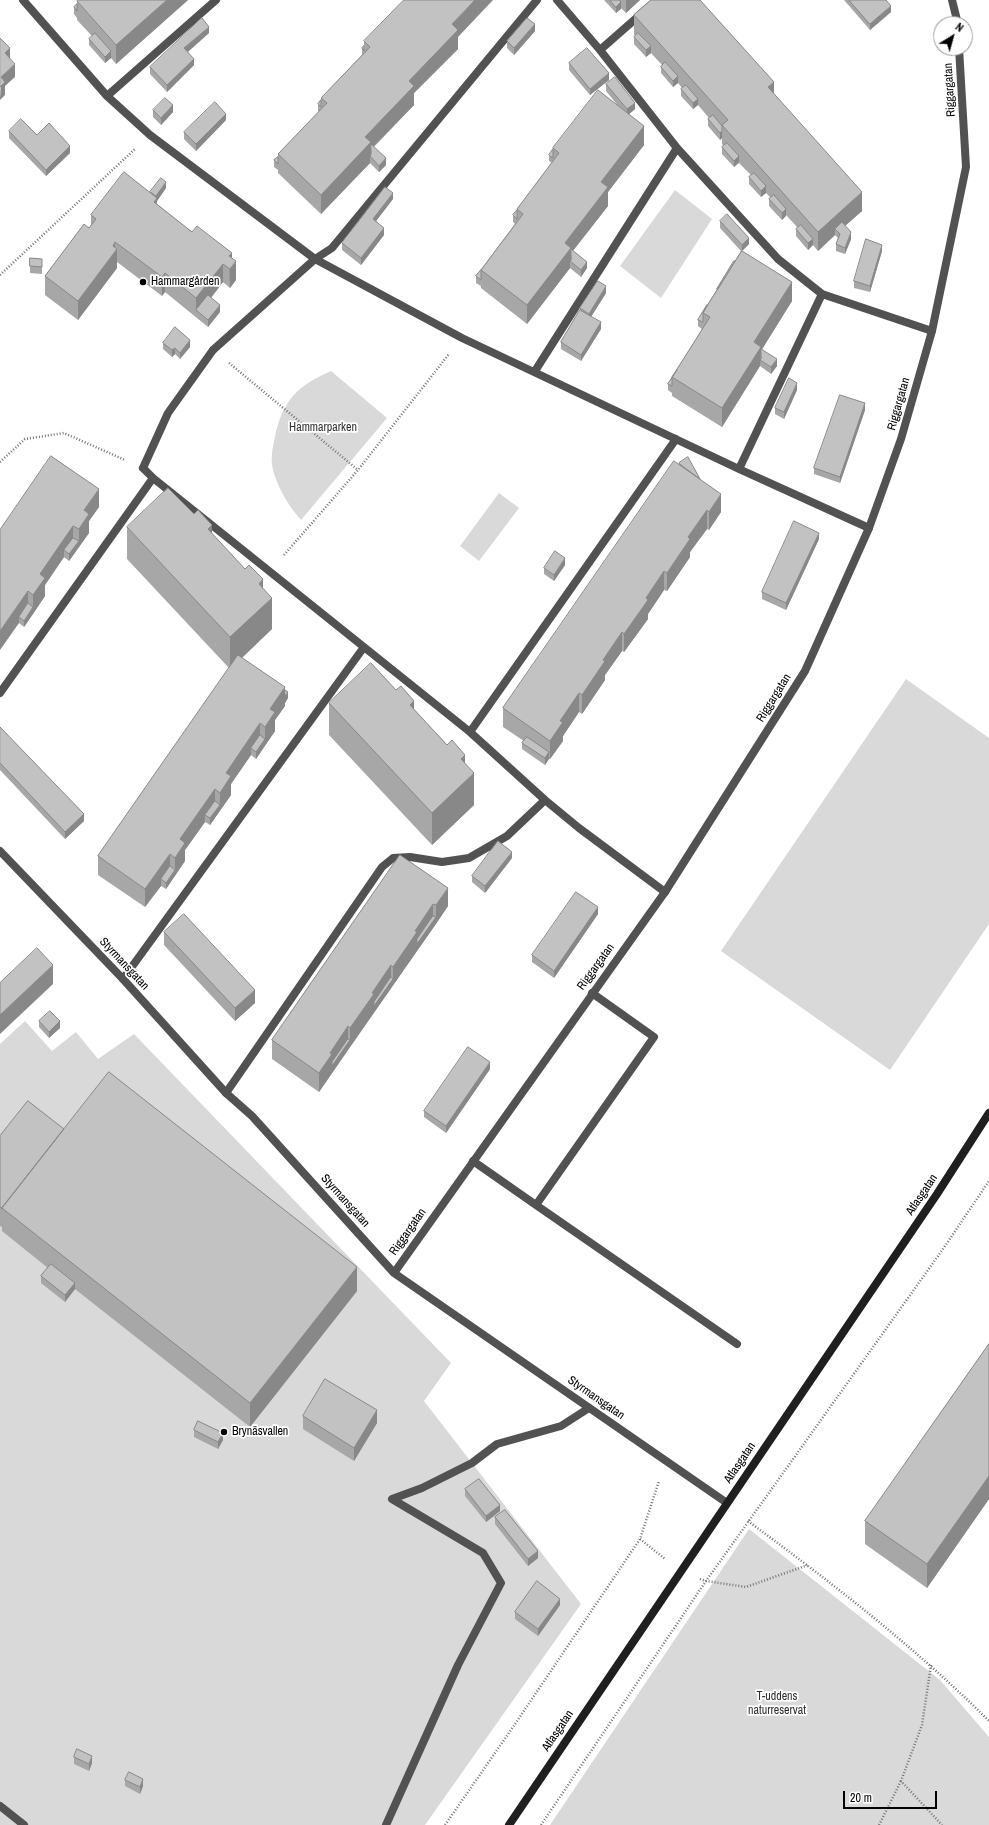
<!DOCTYPE html>
<html>
<head>
<meta charset="utf-8">
<style>
	body { margin:0 }
	#map { position:relative; width:989px; height:1825px; overflow:hidden; background:#fff; font-family:"Archivo Narrow",sans-serif }
	canvas { display:block }
	.north { position:absolute; left:933px; top:16px; width:40px; height:40px; box-sizing:border-box; background:#fff; border:1px solid #999; border-radius:50%; rotate:37deg; font-size:11px; font-weight:700; line-height:16px; text-align:center; color:#000 }
	.north::after { content:''; display:block; margin:auto; width:14px; height:18px; background:#000; clip-path:polygon(50% 0,100% 100%,50% 72%,0 100%) }
	.scale { position:absolute; left:843px; top:1791px; width:94px; height:18px; box-sizing:border-box; border:2px solid #000; border-top:0; padding-left:5px; font-size:12px; line-height:14px; white-space:nowrap; color:#000; -webkit-text-stroke:3px #fff; paint-order:stroke }
</style>
</head>
<body>
<div id="map">
<canvas width="989" height="1825"></canvas>
<div class="north">N</div>
<div class="scale">20 m</div>
</div>
<script>
const ctx = document.querySelector('canvas').getContext('2d');
ctx.lineJoin = 'round';
function fill(path, color) { ctx.fillStyle = color; ctx.fill(path, 'evenodd'); }
function strokePath(path, color, width, dash) { ctx.strokeStyle = color; ctx.lineWidth = width; ctx.lineCap = dash ? 'butt' : 'round'; ctx.setLineDash(dash || []); ctx.stroke(path); }
function drawText(font, color, halo, rows, align = 'center') {
  ctx.font = font + ' "Archivo Narrow",sans-serif'; ctx.lineWidth = 3.5; ctx.setLineDash([]); ctx.textBaseline = 'middle'; ctx.strokeStyle = halo; ctx.fillStyle = color; for (const [text, x, y, turn = 0] of rows) {
    ctx.save(); ctx.translate(x, y); ctx.rotate((+turn || 0) * Math.PI / 180); ctx.textAlign = isNaN(turn) ? turn : align; if (halo) ctx.strokeText(text, 0, 0); ctx.fillText(text, 0, 0); ctx.restore();
  }
}
fill(new Path2D(`
	M675,190L712,219L661,298L620,266Z
	M331,371L387,418L301,520C289,507 274,482 272,464C271,456 273,445 275,437C282,401 298,385 331,371Z
	M499,493L519,508L479,561L460,546Z
	M906,679L989,738V924L890,1070L721,951Z
	M25,1021L52,1051L76,1032L98,1059L134,1034L451,1363L424,1401L581,1604L425,1825H0V1044Z
	M749,1529L940,1680L989,1737V1825H550Z`), '#d9d9d9');
strokePath(new Path2D(`
	M0,275L135,149
	M229,363L358,470
	M0,462L25,439L64,433L125,460
	M284,555L358,470L449,354
	M748,1521C832,1583 915,1647 989,1721
	M640,1539L665,1559
	M700,1579L706,1581L746,1587L808,1565
	M931,1665L922,1725L901,1781L942,1825
	M445,1825L511,1730L640,1539L659,1481
	M541,1825L706,1581L943,1249L989,1181
	M879,1825L901,1781`), '#747474', 2.5, [1, 2]);
strokePath(new Path2D(`
	M23,0L107,96L150,135L315,259L462,338L739,469L869,528
	M557,0L600,50L677,148L778,259L822,294L932,331
	M600,50L657,0
	M107,96L216,0
	M213,350L315,259L332,248L537,0
	M535,371L677,148
	M143,468L153,478L470,732L545,800L579,828L665,892
	M739,469L822,294
	M0,693L153,478
	M470,732L676,439
	M123,979L364,647
	M226,1093L382,867L393,858L410,857L442,862L469,858L507,836L545,800
	M473,1161L536,1205L654,1037L592,993
	M536,1205L737,1344
	M0,1806L24,1825
	M386,1825L458,1665L501,1583L483,1553L392,1499L422,1488L472,1463L497,1444L561,1426L589,1408`), '#525252', 8);
strokePath(new Path2D(`
	M952,0L958,24
	M143,468L168,413L213,350
	M0,851L123,979L226,1093L252,1116L394,1273L727,1503
	M394,1273L665,892L805,671L869,528L901,439L932,331L966,167L959,48`), '#525252', 8);
strokePath(new Path2D(`
	M509,1825L937,1194L989,1113`), '#1f1f1f', 8);
fill(new Path2D(`
	M188,0L116,64L111,58L105,63L89,45V39L92,36L77,20V18L74,14V7L77,4V1Z
	M604,0H640L626,13L621,8L616,13Z
	M844,0H886L891,12L870,30Z
	M634,15L774,94L862,211L845,226L851,239L845,254L836,251V244L838,238L835,235L818,251L813,245L808,250L796,236V229L798,228L786,215L782,220L769,206V199L771,198L766,193L761,197L749,184V177L751,175L739,163L734,167L722,154V147L724,146L722,144V138L720,140L708,126V119L709,118L698,105L693,109L681,96V89L682,88L678,83L673,87L661,73V67L662,65L651,53L646,57L634,44V37L635,36L634,34Z
	M535,31L514,55L507,48V41Z
	M209,33L188,52L194,65L167,92L150,74V67Z
	M458,37V49L414,93V105L374,147L386,165L379,172L370,163L321,214L278,173V170L274,167V160L278,157V154L319,112L318,111V104L321,100V98L362,55V48L364,46V41Z
	M569,63L609,80L590,95L569,70Z
	M606,84L635,109L629,114L644,145L608,192V206L573,251L587,268L581,277L570,268L527,324L481,288V286L476,283V276L515,224L513,222V215L517,210V209L552,163L549,161V155L553,149V148L619,107L606,91Z
	M153,110L173,112L161,125L153,117Z
	M226,120L196,151L184,139V132Z
	M9,131L37,135L70,153L46,176L9,138Z
	M166,188L157,201V204L192,232L232,258L236,280L230,288L223,282L211,298L220,312L208,327L165,292L162,296L117,262V268L78,320L45,295V276L89,228L91,225V215L150,192Z
	M393,199L376,221L384,235L361,265L342,250V243Z
	M720,221L749,244L742,251L792,301L762,349L777,366L771,374L760,366L722,427L672,396V393L668,390V384L702,329L698,326V320L741,251L720,228Z
	M882,251L870,292L854,288V281Z
	M30,258L42,259V274L30,273Z
	M606,293L591,317L601,329L581,361L561,349V342L580,310V308Z
	M163,343L190,347L180,359L175,354L172,357L163,349Z
	M797,390L784,419L775,414V408Z
	M865,410L840,483L814,474V468Z
	M679,463L700,479L721,512L709,530L707,529L690,552V557L667,591L664,590L648,614V619L624,652L622,651L605,675V680L582,714L579,712L563,736V741L550,759H549L545,765L522,749V743L524,741L503,727V708L679,464Z
	M99,507L89,521V533L69,561L64,557L45,585V596L24,627L19,623L0,530Z
	M127,527L212,534L263,589L272,629L242,658L285,690L288,698L285,703V706L275,720V731L256,759L251,755L231,784V795L210,825L205,822L185,850V861L166,889L161,886L145,907L98,875V856L229,668L127,559Z
	M819,539L786,610L762,599V592Z
	M565,565L554,581L544,574V568Z
	M329,703L414,710L465,764L474,805L432,845L329,735Z
	M0,727L84,821L65,839L0,770Z
	M400,855L448,906L319,1092L272,1059V1040Z
	M512,858L485,893L472,882V876Z
	M598,914L554,978L532,962V955Z
	M164,932L255,1003L235,1021L164,945Z
	M39,1021L60,1028L49,1038L39,1027Z
	M490,1069L446,1133L424,1117V1111Z
	M64,1129L357,1291L250,1427L75,1289L65,1302L41,1283V1276L48,1268L2,1231V1227L0,1226V1136Z
	M989,1344V1499L927,1588L865,1544V1521Z
	M303,1416L377,1423L354,1461L303,1429Z
	M194,1430L223,1440L218,1449L194,1437Z
	M465,1489L500,1511L486,1522L465,1496Z
	M495,1517L538,1558L528,1566L495,1524Z
	M560,1605L538,1636L515,1619V1612Z
	M74,1757L92,1763L89,1771L74,1764Z
	M125,1780L143,1786L140,1794L125,1786Z`), '#a7a7a7');
fill(new Path2D(`
	M167,0H188L116,64V45Z
	M475,0H493L458,37V49L414,93V105L371,149V158L370,156V163L321,214V195L452,24Z
	M626,0H640L626,13Z
	M621,2V9L616,13V7Z
	M891,6V12L870,30V24Z
	M535,24V31L514,55V48Z
	M209,27V33L184,55V48Z
	M651,46V53L646,57V50Z
	M10,48V61L5,53Z
	M111,51V58L105,63V57Z
	M194,59V65L167,92V85Z
	M15,64V77L5,86V95L0,100L1,77Z
	M609,73V80L590,95V89Z
	M678,76V83L673,87V81Z
	M774,82V101L768,87Z
	M698,99V105L693,109V103Z
	M635,103V109L627,116V109Z
	M173,105V112L161,125V118Z
	M226,114V120L196,151V144Z
	M644,126V145L608,192V206L571,253V262L570,261V268L527,324V305L601,182Z
	M722,131V138L720,140V133Z
	M70,146V153L46,176V170Z
	M739,156V162L734,167V161Z
	M386,158V165L379,172V166Z
	M166,182V188L157,201V216L154,202L156,199V196Z
	M766,186V193L761,197V191Z
	M862,192V211L838,232L835,229V235L818,251V232Z
	M393,193V199L373,225V219Z
	M786,209V216L782,220V213Z
	M384,228V235L361,265V258Z
	M851,232V239L845,254V248Z
	M749,238V244L742,251V245Z
	M813,239V245L808,250V243Z
	M115,242V251L117,249V268L78,320V301Z
	M882,245V251L870,292V286Z
	M232,253V267L236,261V280L230,288L229,256Z
	M587,262V268L581,277V270Z
	M223,264V282L199,313L196,310V298Z
	M165,273V292L162,296V277Z
	M792,282V301L761,351L760,366L722,427V408L754,342Z
	M606,286V293L589,320V314Z
	M220,305V312L208,327V320Z
	M601,322V329L581,361V355Z
	M190,340V347L180,359V353Z
	M175,348V354L172,357V350Z
	M777,359V366L771,374V367Z
	M797,383V390L784,419V412Z
	M865,403V410L840,483V477Z
	M99,489V507L89,521V533L69,561V554L79,541V529L84,510Z
	M721,494V512L709,530V512Z
	M707,510V529L690,552V557L667,591V573L688,537Z
	M212,525V557L208,529Z
	M73,526V544L64,550V557L45,585V596L33,614V595L40,574Z
	M819,533V539L786,610V603Z
	M565,558V565L554,581V575Z
	M664,571V590L648,614V619L624,652V634L646,598Z
	M263,579V606L272,598V629L230,669V637L259,584Z
	M28,591V610L19,617V623L0,650V631Z
	M33,607V614L24,627V621Z
	M622,632V651L605,675V680L582,714V695L603,660Z
	M285,687V696L288,692V698L285,703V706L275,720V731L256,759V752L265,739V727L270,709Z
	M579,693V712L563,736V741L550,759V741L560,721Z
	M414,701V732L410,705Z
	M260,723V742L251,748V755L231,784V795L210,825V818L220,805V793L226,773Z
	M549,752V759L545,765V758Z
	M465,755V782L474,773V805L432,845V813L461,759Z
	M215,789V808L205,815V822L185,850V861L166,889V883L175,870V858L180,839Z
	M84,814V821L65,839V832Z
	M512,852V858L485,893V886Z
	M170,854V873L161,879V886L145,907V889Z
	M448,888V906L436,924V905Z
	M433,904V921L436,917V924L350,1047V1028L372,993L391,965V982L393,979V967L415,931Z
	M598,907V914L554,978V971Z
	M53,965V984L0,1034V1015Z
	M255,990V1003L235,1021V1008Z
	M60,1021V1028L49,1038V1032Z
	M348,1026V1043L350,1040V1047L319,1092V1073L330,1053Z
	M490,1062V1069L446,1133V1126Z
	M357,1267V1291L250,1427V1403Z
	M75,1283V1289L65,1302V1295Z
	M377,1410V1423L354,1461V1448Z
	M223,1433V1440L218,1449V1442Z
	M989,1476V1499L927,1588V1564Z
	M500,1505V1511L486,1522V1516Z
	M538,1551V1558L528,1566V1559Z
	M560,1599V1605L538,1636V1629Z
	M92,1756V1763L89,1771V1764Z
	M143,1779V1786L140,1794V1787Z`), '#888');
const building = new Path2D(`
	M78,0H167L116,45L77,1Z
	M404,0H475L452,24L458,30L409,81L414,86L365,137L371,142L321,195L278,154L327,103L321,98L370,47L364,41Z
	M610,0H619L621,2L616,7Z
	M651,0H700L774,82L768,87L862,192L818,232L722,125L728,120L634,15Z
	M849,0H886L891,6L870,24Z
	M77,4V11L74,7Z
	M202,18L209,27L184,48L194,59L167,85L150,67Z
	M527,18L535,24L514,48L507,41Z
	M95,33L111,51L105,57L89,39Z
	M638,33L651,46L646,50L634,37Z
	M0,38L10,48L5,53L15,64L1,77L5,82L0,87Z
	M364,46V51L362,48Z
	M587,48L609,73L590,89L569,63Z
	M665,62L678,76L673,81L661,67Z
	M615,77L635,103L627,109L606,84Z
	M686,85L698,99L693,103L681,89Z
	M598,90L644,126L601,182L608,187L565,243L571,248L527,305L481,270L523,214L517,209L559,153L553,148Z
	M165,98L173,105L161,118L153,110Z
	M321,100V107L318,104Z
	M215,102L226,114L196,144L184,132Z
	M713,115L722,126V131L720,133L708,119Z
	M21,119L37,135L49,123L70,146L46,170L9,131Z
	M727,143L739,156L734,161L722,147Z
	M371,144L386,158L379,166L370,156L371,154Z
	M553,149V158L549,155Z
	M278,157V164L274,160Z
	M124,172L157,198L154,202L192,232L197,226L232,253L229,256L236,261L230,269L223,264L196,298L165,273L162,277L115,242L113,246L117,249L78,301L45,276L84,224L89,228L96,219L91,215Z
	M754,173L766,186L761,191L749,177Z
	M161,178L166,182L156,196L150,192Z
	M385,187L393,193L373,219L384,228L361,258L342,243Z
	M774,195L786,209L782,213L769,199Z
	M517,210V219L513,215Z
	M727,214L749,238L742,245L720,221Z
	M842,222L851,232L845,248L836,244L840,234L835,229Z
	M801,225L813,239L808,243L796,229Z
	M866,239L882,245L870,286L854,281Z
	M571,249L587,262L581,270L570,261L571,260Z
	M742,251L792,282L754,342L761,347L722,408L672,377L710,317L703,313Z
	M30,258L42,259V267L30,266Z
	M734,261H735L718,289H717Z
	M481,270V280L476,276Z
	M598,281L606,286L589,314L580,308Z
	M208,295L220,305L208,320L196,310Z
	M707,305V306L703,313V322L698,320Z
	M580,310L601,322L581,355L561,342Z
	M175,327L190,340L180,353L175,348L172,350L163,343Z
	M761,349L777,359L771,367L760,360L761,359Z
	M677,370L672,377V386L668,384Z
	M789,378L797,383L784,412L775,408Z
	M840,395L865,403L840,477L814,468Z
	M51,456L99,489L84,510L89,514L79,529L73,526L40,574L45,578L33,595L28,591L0,631V530Z
	M688,457L700,479L681,465L679,463Z
	M674,461L721,494L709,512L707,510L688,537L690,539L667,573L664,571L646,598L648,600L624,634L622,632L603,660L605,661L582,695L579,693L560,721L563,722L550,741L503,708Z
	M168,488L194,514L198,510L212,525L208,529L245,569L249,565L263,579L259,584L272,598L230,637L127,527Z
	M794,521L819,533L786,603L762,592Z
	M73,538L79,541L69,554L64,550Z
	M555,551L565,558L554,575L544,568Z
	M28,603L33,607L24,621L19,617Z
	M238,655L285,687L270,709L275,712L265,727L260,723L226,773L231,776L220,793L215,789L180,839L185,843L175,858L170,854L145,889L98,856Z
	M371,663L396,690L401,686L414,701L410,705L447,745L452,740L465,755L461,759L474,773L432,813L329,703Z
	M285,690L288,692L285,696Z
	M0,727L84,814L65,832L0,763Z
	M260,735L265,739L256,752L251,748Z
	M527,737L549,752L545,758L522,743Z
	M215,801L220,805L210,818L205,815Z
	M498,841L512,852L485,886L472,876Z
	M400,855L448,888L436,905L433,904L415,931L417,932L393,967L391,965L372,993L374,994L350,1028L348,1026L330,1053L332,1054L319,1073L272,1040Z
	M170,866L175,870L166,883L161,879Z
	M576,892L598,907L554,971L532,955Z
	M184,914L255,990L235,1008L164,932Z
	M433,916L436,917L417,944V939Z
	M37,948L53,965L0,1015V983Z
	M391,977L393,979L374,1006V1002Z
	M50,1011L60,1021L49,1032L39,1021Z
	M348,1039L350,1040L332,1066V1062Z
	M468,1047L490,1062L446,1126L424,1111Z
	M109,1072L357,1267L250,1403L2,1208Z
	M28,1101L64,1129L2,1208V1209L0,1207V1136Z
	M51,1264L75,1283L65,1295L41,1276Z
	M989,1344V1476L927,1564L865,1521Z
	M325,1379L377,1410L354,1448L303,1416Z
	M198,1421L223,1433L218,1442L194,1430Z
	M479,1479L500,1505L486,1516L465,1489Z
	M505,1510L538,1551L528,1559L495,1517Z
	M537,1581L560,1599L538,1629L515,1612Z
	M77,1749L92,1756L89,1764L74,1757Z
	M129,1772L143,1779L140,1787L125,1780Z`);
fill(building, '#c2c2c2');
strokePath(building, '#888', 1);
for (const [x, y, r, color] of [
	[143,282,4,"#000"],
	[224,1432,4,"#000"]
]) { const dot = new Path2D(); dot.arc(x, y, r, 0, 2 * Math.PI); ctx.fillStyle = color; ctx.fill(dot); strokePath(dot, '#fff', 1.5); }
drawText('12px', '#000', '#fff', [
	["Riggargatan",950,90,-93],
	["Riggargatan",899,404,-74],
	["Riggargatan",774,698,-58],
	["Styrmansgatan",124,964,47],
	["Riggargatan",596,967,-54],
	["Atlasgatan",922,1195,-56],
	["Styrmansgatan",345,1201,48],
	["Riggargatan",408,1232,-55],
	["Styrmansgatan",596,1398,35],
	["Atlasgatan",740,1463,-56],
	["Atlasgatan",558,1731,-56]
]);
drawText('12px', '#000', '#fff', [
	["Hammargården",151,282],
	["Brynäsvallen",232,1432]
], 'left');
drawText('12px', '#303030', '#fff', [
	["Hammarparken",323,428],
	["T-uddens",777,1697],
	["naturreservat",777,1711]
]);
</script>
</body>
</html>
